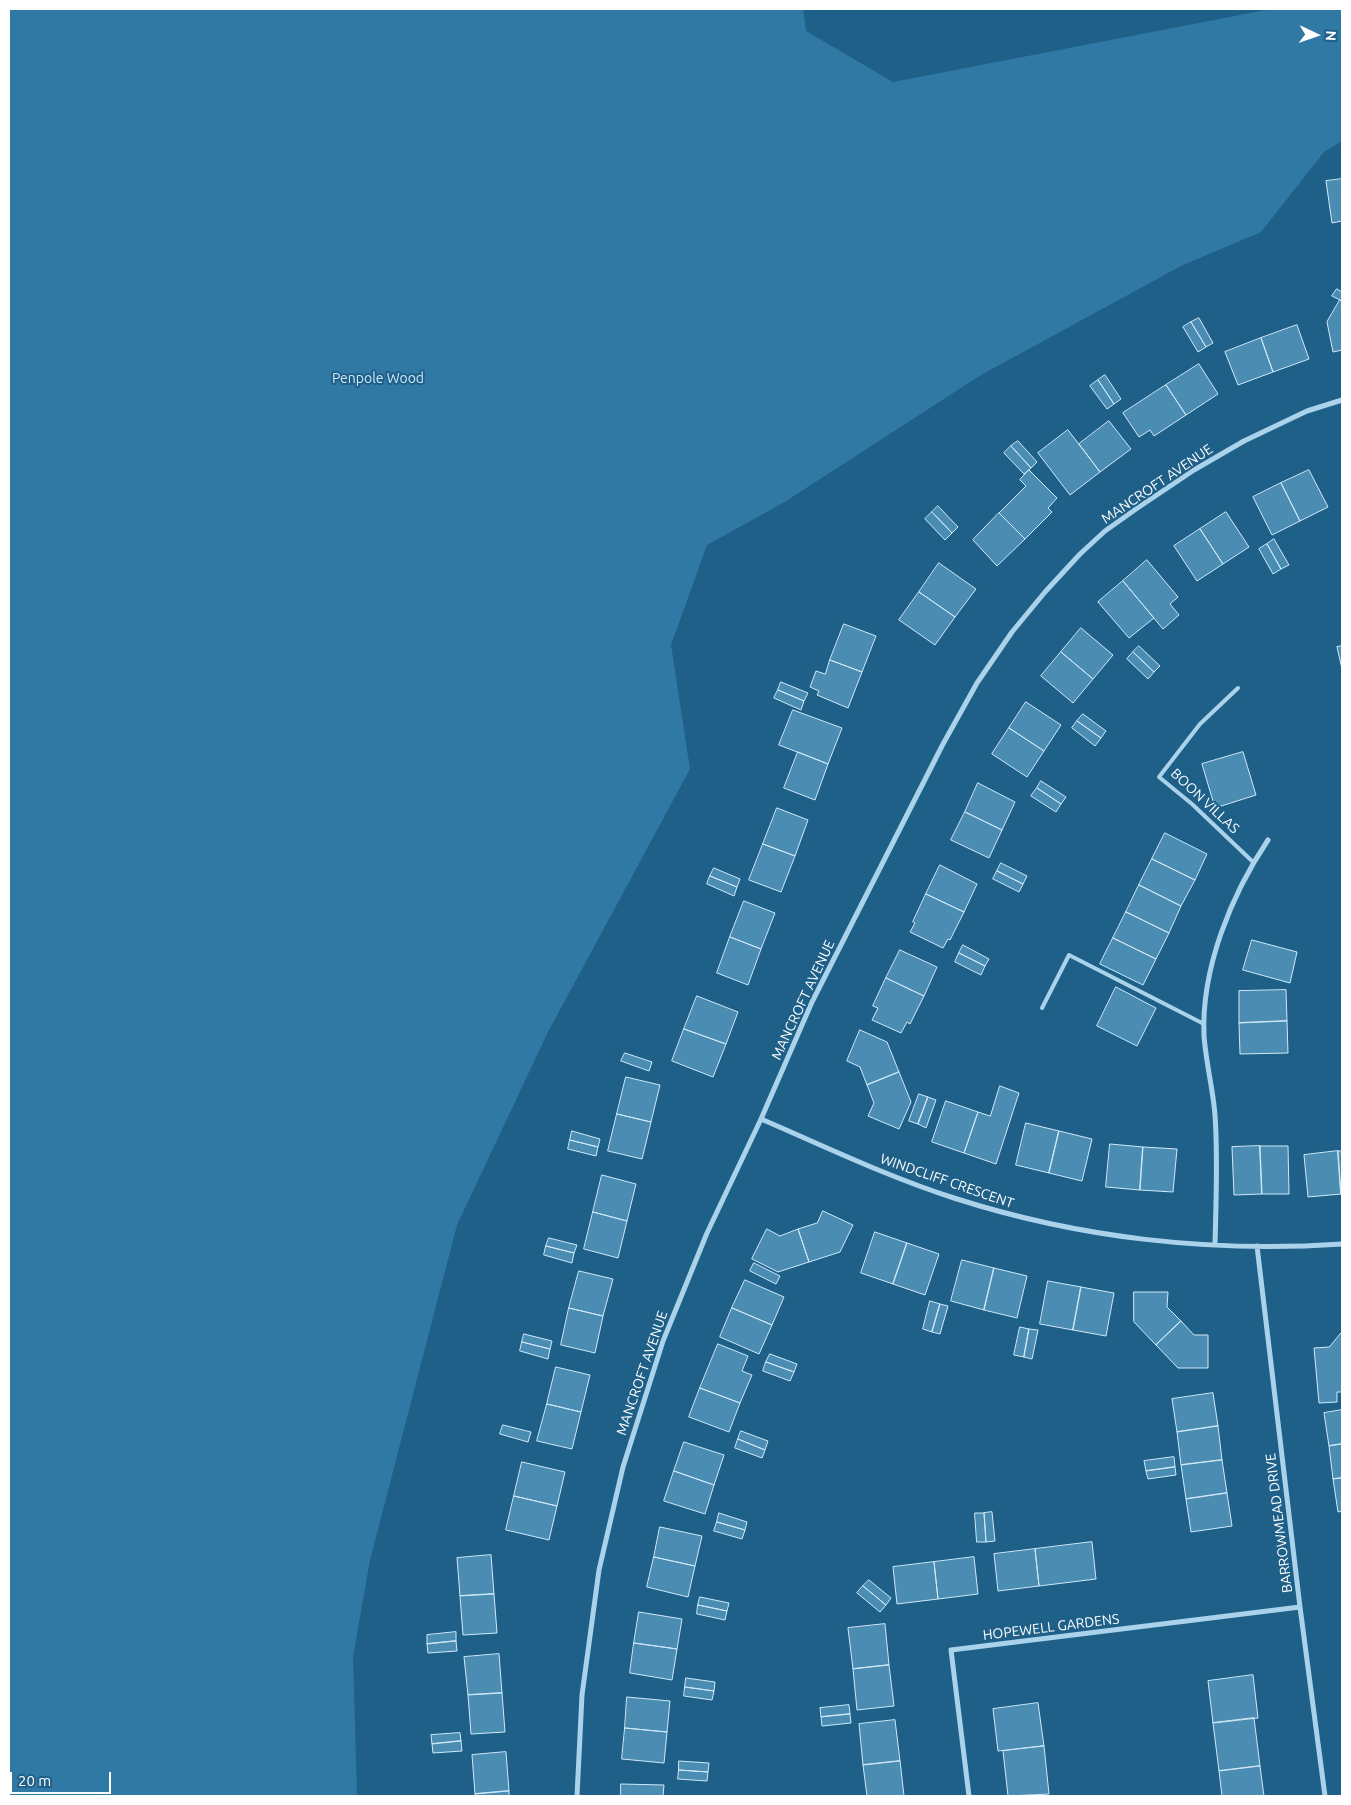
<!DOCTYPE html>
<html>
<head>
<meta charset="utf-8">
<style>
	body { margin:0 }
	#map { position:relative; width:1351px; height:1805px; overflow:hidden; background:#1f6089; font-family:Ubuntu,sans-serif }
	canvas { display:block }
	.frame { position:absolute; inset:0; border:10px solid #fff; pointer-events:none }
	.north { position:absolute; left:1291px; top:10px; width:50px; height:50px; -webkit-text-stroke:4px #1f6089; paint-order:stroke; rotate:93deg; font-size:14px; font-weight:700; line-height:20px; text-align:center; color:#fff }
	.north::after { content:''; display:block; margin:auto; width:18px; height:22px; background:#fff; clip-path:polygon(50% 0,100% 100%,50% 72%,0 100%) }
	.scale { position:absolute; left:10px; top:1772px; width:101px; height:22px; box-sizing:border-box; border:2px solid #fff; border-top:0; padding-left:6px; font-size:15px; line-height:18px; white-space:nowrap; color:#fff; -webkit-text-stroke:4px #1f6089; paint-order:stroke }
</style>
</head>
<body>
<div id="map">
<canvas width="1351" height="1805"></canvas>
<div class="frame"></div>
<div class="north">N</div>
<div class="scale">20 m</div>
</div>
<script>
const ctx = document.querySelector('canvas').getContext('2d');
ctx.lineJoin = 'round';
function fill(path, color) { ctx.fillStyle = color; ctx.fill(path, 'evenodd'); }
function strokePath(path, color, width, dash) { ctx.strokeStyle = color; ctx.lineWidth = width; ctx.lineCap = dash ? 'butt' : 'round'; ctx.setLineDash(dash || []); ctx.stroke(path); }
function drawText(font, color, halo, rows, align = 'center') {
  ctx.font = font + ' Ubuntu,sans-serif'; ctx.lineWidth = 4; ctx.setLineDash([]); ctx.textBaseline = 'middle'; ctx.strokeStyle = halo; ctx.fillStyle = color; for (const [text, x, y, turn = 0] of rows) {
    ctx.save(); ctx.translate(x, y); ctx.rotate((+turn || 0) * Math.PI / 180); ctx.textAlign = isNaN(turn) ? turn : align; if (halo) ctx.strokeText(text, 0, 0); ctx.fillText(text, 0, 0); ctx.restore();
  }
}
fill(new Path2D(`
	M9,9H803L806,31L893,82L1271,9H1342V141L1324,152L1261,232L1181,266L981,375L783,503L707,545L671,645L690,769L548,1032L457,1225L370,1560L353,1657L357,1796H9Z`), '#2f79a4');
const building = new Path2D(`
	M1342,179V221L1332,223L1326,181Z
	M1337,289L1342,292V301L1332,296Z
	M1340,300L1342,301V350L1333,352L1327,322Z
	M1199,318L1213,343L1206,347L1191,322Z
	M1191,322L1206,347L1198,352L1183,327Z
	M1297,325L1309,359L1273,372L1261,338Z
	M1261,338L1273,372L1238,385L1225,352Z
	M1199,364L1218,394L1186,415L1166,385Z
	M1105,375L1121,399L1114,404L1098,380Z
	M1098,380L1114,404L1107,409L1090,386Z
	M1166,385L1186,415L1154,436L1150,430L1139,437L1123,413Z
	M1109,421L1131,449L1100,472L1079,444Z
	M1068,430L1100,472L1070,495L1038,453Z
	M1018,441L1037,462L1031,468L1011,446Z
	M1011,446L1031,468L1024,474L1004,453Z
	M1029,470L1057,498L1048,508L1052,512L1025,539L999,513L1026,486L1020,480Z
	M1309,470L1328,507L1300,521L1281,483Z
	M1281,483L1300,521L1272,535L1253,497Z
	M938,506L958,527L952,533L932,512Z
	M932,512L952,533L945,540L925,519Z
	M1226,512L1249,547L1223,564L1200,529Z
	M999,513L1025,539L997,566L973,540Z
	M1200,529L1223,564L1197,581L1174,546Z
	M1274,539L1289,565L1281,569L1267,544Z
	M1267,544L1281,569L1273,574L1259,549Z
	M1147,560L1178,597L1170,604L1179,615L1163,629L1123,581Z
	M939,563L976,589L955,617L919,592Z
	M1123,581L1154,618L1129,638L1098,602Z
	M919,592L955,617L935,645L899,620Z
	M844,624L876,636L862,672L830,660Z
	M1081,628L1113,655L1093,679L1061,652Z
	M1139,646L1160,666L1154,672L1133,652Z
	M1342,646V669L1337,647Z
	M1061,652L1093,679L1073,703L1041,676Z
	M1133,652L1154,672L1148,679L1127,659Z
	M830,660L862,672L848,708L817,695L819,691L810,687L816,671L825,674Z
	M781,682L808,693L804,701L778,690Z
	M778,690L804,701L801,710L774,698Z
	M1026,702L1061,725L1044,751L1009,728Z
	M793,710L842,728L828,764L779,745Z
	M1083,714L1106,731L1101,738L1077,721Z
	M1077,721L1101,738L1095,746L1072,728Z
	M1009,728L1044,751L1027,777L992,754Z
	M798,752L828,764L815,800L784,788Z
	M1243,752L1256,795L1215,808L1202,764Z
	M1041,781L1066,797L1061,804L1037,788Z
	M978,783L1015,802L1002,830L965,812Z
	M1037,788L1061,804L1056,812L1031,796Z
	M777,808L808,820L795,856L763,844Z
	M965,812L1002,830L989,858L951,840Z
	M1165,833L1207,854L1195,880L1152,859Z
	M763,844L795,856L781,892L749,880Z
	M1152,859L1195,880L1181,906L1139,885Z
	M1001,863L1027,876L1023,884L997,871Z
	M940,865L977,884L964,912L926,894Z
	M714,868L740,879L737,887L710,876Z
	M997,871L1023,884L1019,892L993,879Z
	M710,876L737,887L734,896L707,884Z
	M1139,885L1181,906L1169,933L1126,912Z
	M926,894L964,912L950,940L948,939L943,948L910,932L915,923L913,922Z
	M744,901L775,913L761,949L730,937Z
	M1126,912L1169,933L1156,959L1113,938Z
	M730,937L761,949L748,985L717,973Z
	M1113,938L1156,959L1143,985L1100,964Z
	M1252,940L1297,952L1290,983L1243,970Z
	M963,945L989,959L985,966L959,953Z
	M900,950L937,967L924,996L886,978Z
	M959,953L985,966L981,975L955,962Z
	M886,978L924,996L910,1024L907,1022L901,1033L872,1020L878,1008L873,1006Z
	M1116,987L1156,1008L1137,1046L1097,1026Z
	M1286,990L1287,1021L1239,1023V991Z
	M697,996L738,1012L726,1044L684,1029Z
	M1287,1021L1288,1053L1240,1054L1239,1023Z
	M684,1029L726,1044L713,1077L672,1061Z
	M860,1030L887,1042L899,1072L867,1085L860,1067L847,1061Z
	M625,1053L652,1062L649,1071L621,1061Z
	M899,1072L911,1102L899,1129L868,1116L874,1103L867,1085Z
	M626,1077L660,1085L651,1122L617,1114Z
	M1000,1086L1019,1093L996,1164L964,1153L978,1112L990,1116Z
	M919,1094L928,1097L918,1124L909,1121Z
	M928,1097L936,1100L926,1128L918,1124Z
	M946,1101L978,1112L964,1153L932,1142Z
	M617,1114L651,1122L642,1159L608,1151Z
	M1026,1123L1059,1131L1049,1173L1016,1165Z
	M572,1131L600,1139L598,1147L570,1140Z
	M1059,1131L1092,1139L1082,1181L1049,1173Z
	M570,1140L598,1147L596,1156L568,1149Z
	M1110,1144L1143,1147L1140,1190L1106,1187Z
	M1260,1146L1262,1194L1234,1195L1232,1147Z
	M1260,1146H1288L1289,1194H1262Z
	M1143,1147L1177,1149L1173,1192L1140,1190Z
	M1338,1151L1341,1194L1308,1197L1304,1155Z
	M1338,1151H1342V1194H1341Z
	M602,1175L636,1184L627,1221L593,1212Z
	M823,1211L853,1225L840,1252L809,1262L798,1229L817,1223Z
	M593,1212L627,1221L618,1258L584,1249Z
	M767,1229L780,1236L798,1229L809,1262L778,1272L752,1259Z
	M875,1232L907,1243L893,1284L861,1273Z
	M549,1238L577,1245L574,1253L546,1246Z
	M907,1243L939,1254L925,1295L893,1284Z
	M546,1246L574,1253L572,1263L544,1255Z
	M962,1260L994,1268L984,1310L951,1301Z
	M754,1263L780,1276L776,1284L750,1271Z
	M994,1268L1027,1276L1017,1318L984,1310Z
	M579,1271L613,1279L603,1316L569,1308Z
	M745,1280L784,1297L772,1325L732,1308Z
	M1048,1281L1081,1287L1073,1330L1040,1324Z
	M1081,1287L1114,1293L1106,1336L1073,1330Z
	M1134,1292H1168L1167,1307L1181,1321L1156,1345L1134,1322Z
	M930,1301L940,1304L932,1332L923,1329Z
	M940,1304L948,1306L940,1334L932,1332Z
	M569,1308L603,1316L595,1353L561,1345Z
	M732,1308L772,1325L759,1354L720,1337Z
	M1181,1321L1194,1335H1208V1368H1178L1156,1345Z
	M1020,1327L1029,1329L1024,1357L1014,1355Z
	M1029,1329L1038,1330L1032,1359L1024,1357Z
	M1342,1332V1392H1337V1402L1319,1403L1314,1348L1329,1347Z
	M524,1334L552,1341L550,1349L522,1342Z
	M522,1342L550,1349L548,1359L520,1351Z
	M718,1344L748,1356L742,1371L752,1375L740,1403L700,1388Z
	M770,1354L797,1364L794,1372L766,1362Z
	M766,1362L794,1372L790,1381L763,1371Z
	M556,1367L590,1375L581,1412L547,1404Z
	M700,1388L740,1403L729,1432L689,1417Z
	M1213,1393L1218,1426L1177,1432L1172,1399Z
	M547,1404L581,1412L572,1449L537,1441Z
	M1342,1410V1444L1329,1446L1324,1413Z
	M503,1425L531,1432L528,1442L500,1434Z
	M1218,1426L1222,1460L1181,1465L1177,1432Z
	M741,1431L768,1441L765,1450L738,1439Z
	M738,1439L765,1450L762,1458L735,1448Z
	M684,1442L724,1455L714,1485L674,1471Z
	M1342,1444V1478L1333,1479L1329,1446Z
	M1174,1457L1175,1467L1146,1471L1144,1461Z
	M1222,1460L1227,1493L1186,1499L1181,1465Z
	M522,1462L565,1472L557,1506L514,1496Z
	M1175,1467L1176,1475L1148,1479L1146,1471Z
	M674,1471L714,1485L705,1514L664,1501Z
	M1342,1478V1511L1338,1512L1333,1479Z
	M1227,1493L1232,1526L1191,1532L1186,1499Z
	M514,1496L557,1506L549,1540L506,1530Z
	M992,1512L995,1541L986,1542L984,1513Z
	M719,1513L747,1522L745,1530L717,1522Z
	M975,1513H984L986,1542H977Z
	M717,1522L745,1530L742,1539L714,1531Z
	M660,1527L702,1536L695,1566L654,1557Z
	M1092,1542L1096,1579L1039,1586L1035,1549Z
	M1035,1549L1039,1586L998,1591L994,1554Z
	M491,1555L494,1594L460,1596L457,1558Z
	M654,1557L695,1566L688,1597L647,1587Z
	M974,1557L978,1594L938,1599L934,1562Z
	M934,1562L938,1599L897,1604L893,1567Z
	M869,1580L891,1598L886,1605L863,1586Z
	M863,1586L886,1605L880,1612L857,1593Z
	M494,1594L497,1633L463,1635L460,1596Z
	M700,1597L729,1603L727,1611L698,1605Z
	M698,1605L727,1611L725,1620L697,1614Z
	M639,1612L682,1619L677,1649L634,1643Z
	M885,1624L889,1665L853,1669L848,1628Z
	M456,1632V1641L427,1644V1635Z
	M456,1641L457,1651L428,1653L427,1644Z
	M634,1643L677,1649L672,1680L630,1673Z
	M499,1654L502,1693L468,1695L464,1657Z
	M889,1665L894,1706L857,1710L853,1669Z
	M1253,1675L1258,1718L1213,1723L1208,1681Z
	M686,1678L715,1682L714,1691L685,1687Z
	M685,1687L714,1691L712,1700L684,1696Z
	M502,1693L505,1732L471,1734L468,1695Z
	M627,1697L670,1701L667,1732L625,1728Z
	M1038,1703L1044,1746L998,1751L993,1709Z
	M849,1705L850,1714L821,1717L820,1708Z
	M850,1714L851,1723L822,1726L821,1717Z
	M1254,1718L1260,1766L1219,1771L1213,1723Z
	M895,1720L900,1761L863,1765L859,1724Z
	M625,1728L667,1732L664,1763L622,1759Z
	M460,1733L461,1741L432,1744L431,1735Z
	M461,1741L462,1751L433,1753L432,1744Z
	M1044,1746L1049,1794L1008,1796L1003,1751Z
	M506,1752L509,1791L475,1794L472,1755Z
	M679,1761L709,1763L708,1772L679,1770Z
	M900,1761L904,1796H867L863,1765Z
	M1260,1766L1264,1796H1222L1219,1771Z
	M679,1770L708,1772L707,1781L678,1779Z
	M621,1784L664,1785L663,1796H621Z
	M509,1791V1796H475V1794Z`);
fill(building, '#4b8cb3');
strokePath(building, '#cfe9f8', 1);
strokePath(new Path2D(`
	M1238,688L1200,724L1159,777L1192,804L1253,862
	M1042,1008L1069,955L1204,1024`), '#aad3eb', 4);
strokePath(new Path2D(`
	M761,1119C824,1146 888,1177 954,1198C1078,1238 1211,1253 1342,1244
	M1215,1245C1216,1201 1218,1158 1215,1115C1213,1089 1206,1063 1204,1036C1201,969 1231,895 1268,840
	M1257,1246L1300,1607L1325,1796
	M577,1796L582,1695L599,1570L623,1467L663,1341L707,1233L761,1119L812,1002L943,744L977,683L1012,632L1045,592L1080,554L1105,531L1136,509L1194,470L1244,441L1307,411L1342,400
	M969,1796L951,1650L1300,1607`), '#aad3eb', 5);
drawText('14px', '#cfe9f8', '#1f6089', [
	["Penpole Wood",378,378]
]);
drawText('14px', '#fff', '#1f6089', [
	["MANCROFT AVENUE",1157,484,-34],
	["BOON VILLAS",1205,801,43],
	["MANCROFT AVENUE",803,1000,-65],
	["WINDCLIFF CRESCENT",947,1181,19],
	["MANCROFT AVENUE",642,1373,-71],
	["BARROWMEAD DRIVE",1279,1523,-97],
	["HOPEWELL GARDENS",1051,1627,-7]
]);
</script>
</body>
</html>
